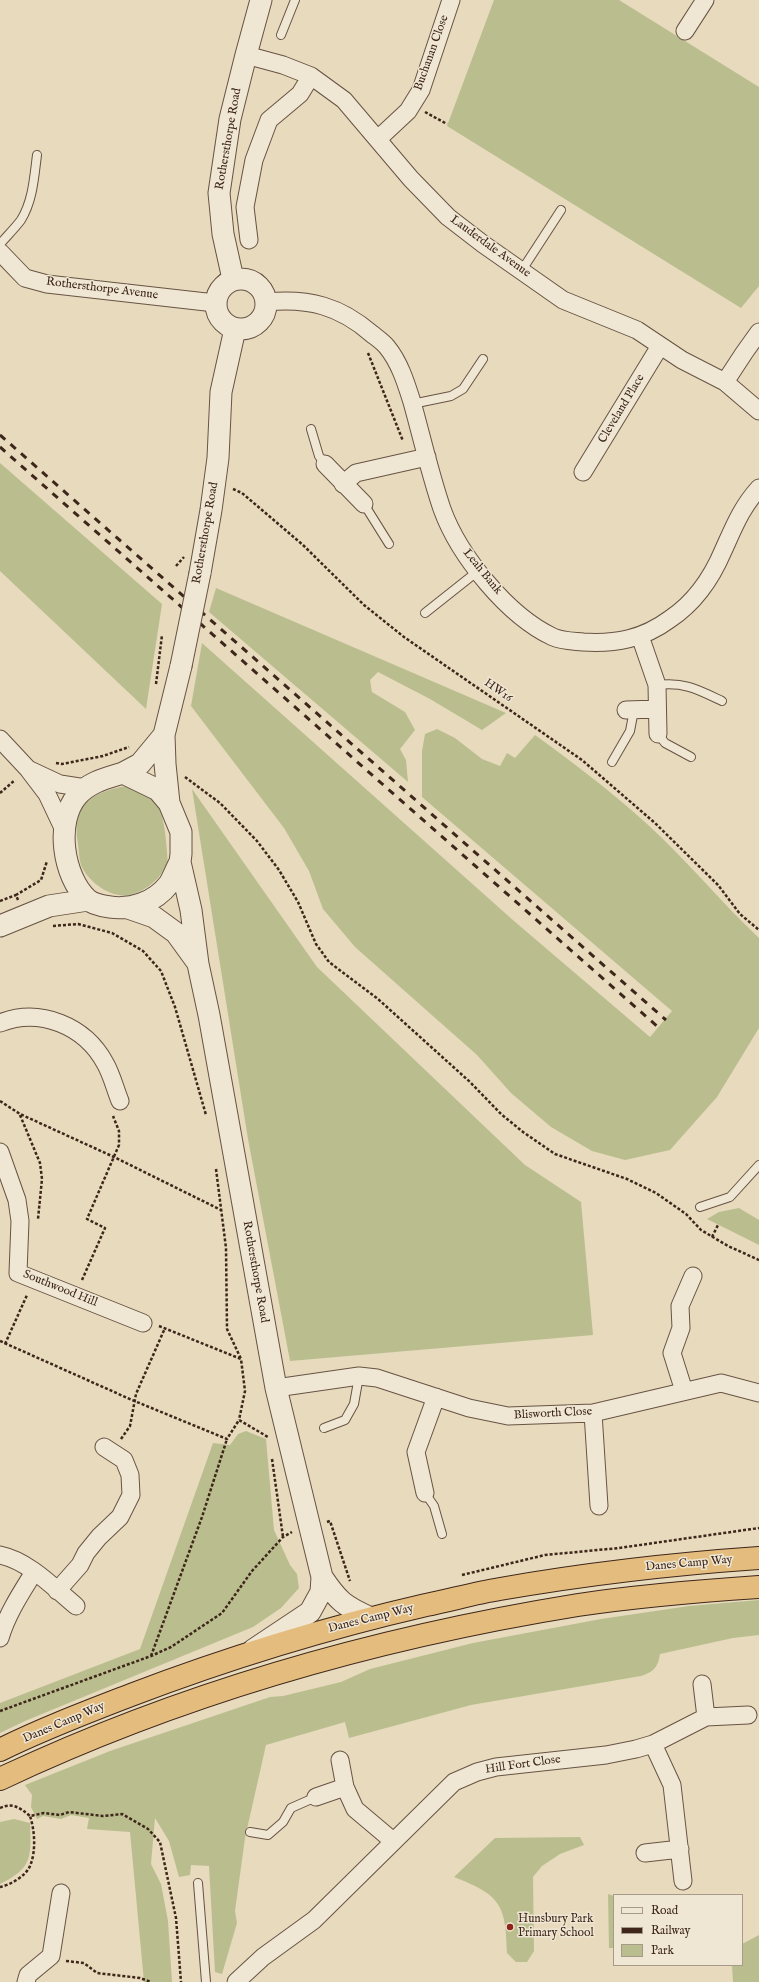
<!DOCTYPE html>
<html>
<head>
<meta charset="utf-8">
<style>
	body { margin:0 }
	#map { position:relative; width:759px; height:1982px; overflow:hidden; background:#e7dabd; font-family:"IM FELL English",serif }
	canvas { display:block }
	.legend { position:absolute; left:613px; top:1894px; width:130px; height:72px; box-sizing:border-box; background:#efe7d4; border:1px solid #a89a8a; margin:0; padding:5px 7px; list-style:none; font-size:12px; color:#3e261a }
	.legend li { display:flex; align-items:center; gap:8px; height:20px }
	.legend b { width:20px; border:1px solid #a89a8a }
</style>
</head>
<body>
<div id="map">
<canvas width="759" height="1982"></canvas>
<ul class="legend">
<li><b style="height:5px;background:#efe7d4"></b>Road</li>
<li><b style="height:5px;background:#3e261a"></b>Railway</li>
<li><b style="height:11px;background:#babe8e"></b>Park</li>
</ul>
</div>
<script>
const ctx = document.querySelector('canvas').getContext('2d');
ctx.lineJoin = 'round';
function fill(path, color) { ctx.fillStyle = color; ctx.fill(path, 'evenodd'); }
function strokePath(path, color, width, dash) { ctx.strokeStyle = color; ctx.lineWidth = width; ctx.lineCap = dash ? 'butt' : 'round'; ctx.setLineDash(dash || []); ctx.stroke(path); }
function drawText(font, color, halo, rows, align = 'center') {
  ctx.font = font + ' "IM FELL English",serif'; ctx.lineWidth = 3; ctx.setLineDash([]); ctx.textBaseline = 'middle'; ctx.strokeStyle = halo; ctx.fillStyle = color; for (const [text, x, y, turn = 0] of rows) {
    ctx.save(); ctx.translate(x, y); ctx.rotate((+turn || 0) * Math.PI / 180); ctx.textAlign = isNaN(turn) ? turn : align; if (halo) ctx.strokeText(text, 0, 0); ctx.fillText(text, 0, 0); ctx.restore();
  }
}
fill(new Path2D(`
	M494,0H619L759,87V286L741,308L447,126Z
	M0,463L162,604L146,709L0,571Z
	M216,588L506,713L482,730L430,699L378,672L370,680L372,692L405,712L415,730L400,749L406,760L408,782L209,612Z
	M202,643L514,921L650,1037L672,1011L422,797V751L425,734L437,729L455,738L482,759L500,766L507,753L515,758L535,735C579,767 623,800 662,838C695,870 725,906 759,938V1028L717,1097L670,1150L625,1160L592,1151L551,1127L511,1093L477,1055L355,947L323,909L309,871L284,828L191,706Z
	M126,786C133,789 145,792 151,797C166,810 166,844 168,863C161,877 149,889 133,894C113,901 88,882 81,865C79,859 79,851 78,844C71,804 90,793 126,786Z
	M192,789L317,967L525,1165L581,1202L593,1335L290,1361L248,1139Z
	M739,1208L759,1220V1245L707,1219L719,1212Z
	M246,1431L266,1439L274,1530L290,1565L297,1574L299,1588L281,1608L253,1627L25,1721L0,1733V1703L140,1649L213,1443L230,1445L238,1434Z
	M759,1600V1635L733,1638L660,1654C658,1668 653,1672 641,1676L471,1705L349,1738L345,1722L266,1745L245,1838L235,1911L237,1923L222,1974L215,1972L209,1866L191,1865L190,1875L179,1877L169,1841L155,1818L151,1864L161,1884L168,1921L172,1982H144L130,1832L87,1829L89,1818L71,1815L61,1819L43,1816L37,1819L31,1807L32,1795L25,1785L110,1751L270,1697L283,1696L341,1682L370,1669L473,1643L601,1619L689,1606Z
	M14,1819L30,1823C31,1857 33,1868 0,1884V1822Z
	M580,1837L584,1845L560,1854L542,1866L533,1877L534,1951L527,1962H516L507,1953C506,1904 500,1895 454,1877L495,1838Z
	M608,1894L614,1896V1948H609Z
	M759,1935V1982H733L732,1965H742V1944Z`), '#babe8e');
const service = new Path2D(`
	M281,35L295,0
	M0,244C7,236 15,228 21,220C33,200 34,178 37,155
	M522,270L561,210
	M412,404L451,396L463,389L483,359
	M311,429L319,456L325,464
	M364,504L389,544
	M425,613L478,571
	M657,685C685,682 697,689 722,701
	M658,734L665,743L691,757
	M612,762L630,731L634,710
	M700,1207L730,1197L759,1165
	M324,1428L345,1420L354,1404L359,1376
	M425,1493L434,1506L442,1534
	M250,1832L268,1835L283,1822L291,1808L316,1797
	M198,1883L206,1982`);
const minor = new Path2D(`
	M685,31L705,0
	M246,55L283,65L311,76L344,100L411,179L448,217L483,244L563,300L637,330L682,360L725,382L759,411
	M378,139L408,111L421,90L451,0
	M249,240L245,207L254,160L269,120L300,94L311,76
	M0,252L25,278L47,284L215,303
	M267,302C309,298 340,306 372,334C377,338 383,342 387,347C400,363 406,383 412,402C422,438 430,474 442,509C459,556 508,616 553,637C562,641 574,641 583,642C616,644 643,639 670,619C694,603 712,577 723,551C734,527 741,508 759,488
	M725,382L744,353L759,332
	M325,464L364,504
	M583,472L660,346
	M343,484L356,473L427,457
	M640,636L657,685L658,734
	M626,710L657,709
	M0,739L28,769L47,794L64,830
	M30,770L60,784L86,788
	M0,1023C40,1007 85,1026 105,1063C112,1075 115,1089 120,1101
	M0,1152L17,1200L20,1221L18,1273L143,1323
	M276,1388L359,1376L377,1378L469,1408L508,1416L593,1413L721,1383L759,1393
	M684,1391L672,1353L681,1328L680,1306L693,1276
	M593,1413L599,1506
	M425,1493L416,1452L436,1397
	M0,1555C29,1561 54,1588 76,1606
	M57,1591L80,1565L86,1553L99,1537L120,1517L131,1495L130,1475L124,1460L104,1447
	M0,1638C7,1614 21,1593 34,1572
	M702,1684L706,1717
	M653,1744L672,1785L683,1881
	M340,1760L345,1787L355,1809L393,1841
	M316,1797L345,1787
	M645,1853L680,1849
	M26,1982L28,1975L51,1956L61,1893
	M236,1982L263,1957L314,1920L454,1782L477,1772L496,1767L606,1755L636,1749L653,1744L706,1717L748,1715`);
const tertiary = new Path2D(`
	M216 304a25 25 0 1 1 50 0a25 25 0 1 1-50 0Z
	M233,279L223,234L219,193L230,119L246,55L261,0
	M200,573L211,510L218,458L221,392L235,329
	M123,773L140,764L164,735
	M169,803L165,764L164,735L181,666
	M180,862C176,869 173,878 169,884C155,902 132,910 110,907C103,906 92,904 87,899C63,876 55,822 77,796C89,782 107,778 123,773L158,790L169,803L181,832V854L180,862L191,910L198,964L209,1015L276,1388L322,1577L321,1592L310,1612L253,1650
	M128,908L154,917L176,933L197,962
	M0,926L49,906L88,900
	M322,1577C338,1601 344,1606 371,1618`);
const trunk = new Path2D(`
	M0,1750C42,1729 87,1712 131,1695C228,1658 326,1628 426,1605C451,1600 475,1593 500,1589C586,1574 672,1564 759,1558
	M0,1779C182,1693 380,1637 578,1605C638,1596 699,1591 759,1587`);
strokePath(service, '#685343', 10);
strokePath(minor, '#685343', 19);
strokePath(tertiary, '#685343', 23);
strokePath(trunk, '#3e261a', 24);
strokePath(new Path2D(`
	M425,112L447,124
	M368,353L403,441
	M233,489L242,493L303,545L364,605L404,637L582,760L655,823L718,885L740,914L759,930
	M176,566L184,557
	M156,684L162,635
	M56,763L62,764L103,756L129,747
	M185,777L220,803L257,841L279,870L298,902L316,944L329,962L378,999L470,1082L501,1114L523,1132L555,1154L627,1179L656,1193L686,1214L701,1230L728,1246L759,1260
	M0,793L15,780
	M18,900L16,895L41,880L47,861
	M0,901L16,895
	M53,926L78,924L112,933L143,951L161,971L175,1007L206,1115
	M0,1101L20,1114L114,1157L221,1210
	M20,1115L40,1163L42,1179L38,1219
	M216,1169L226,1248L227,1329L241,1359
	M712,1237L718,1225
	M82,1280L105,1228L87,1219L119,1145V1131L113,1116
	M159,1326L241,1359L245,1391L239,1420
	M0,1341L132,1400L227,1439L239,1420L268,1437
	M5,1344L27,1295
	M121,1439L130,1426L136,1394L165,1328
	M272,1459L283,1537
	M327,1522L330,1521L350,1581
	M462,1575L545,1555L619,1548L759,1528
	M151,1656L202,1517L227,1439
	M0,1711L151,1656L171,1647L222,1613L252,1571L283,1537L292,1532
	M0,1808C13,1802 20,1808 30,1816L44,1813L60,1815L69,1812L103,1816L122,1814L148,1829L160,1842L176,1918L181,1982
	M0,1887C10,1885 26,1876 30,1866C36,1852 35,1831 30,1816
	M66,1961L84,1963L97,1973L140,1978L151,1982`), '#3e261a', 2.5, [3, 2]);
strokePath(service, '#efe7d4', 8);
strokePath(minor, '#efe7d4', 17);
strokePath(tertiary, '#efe7d4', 21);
strokePath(trunk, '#e4bd7e', 22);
strokePath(new Path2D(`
	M0,435L666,1020
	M0,447L658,1027`), '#3e261a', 3, [7, 7]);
const tertiaryBridge = new Path2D(`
	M181,666L200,573`);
strokePath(tertiaryBridge, '#685343', 23, []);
strokePath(tertiaryBridge, '#efe7d4', 21);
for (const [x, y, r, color] of [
	[510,1927,4,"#8f2418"]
]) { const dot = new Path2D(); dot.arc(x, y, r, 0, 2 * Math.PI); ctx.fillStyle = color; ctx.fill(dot); strokePath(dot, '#efe7d4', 1.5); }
drawText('12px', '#3e261a', '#efe7d4', [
	["Buchanan Close",432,53,-70],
	["Rothersthorpe Road",229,139,-80],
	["Lauderdale Avenue",490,247,36],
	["Rothersthorpe Avenue",102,289,7],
	["Cleveland Place",622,409,-59],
	["Rothersthorpe Road",206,533,-80],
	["Leah Bank",482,572,51],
	["HW16",498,691,35],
	["Rothersthorpe Road",255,1272,80],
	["Southwood Hill",60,1289,22],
	["Blisworth Close",553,1414,-3],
	["Danes Camp Way",689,1564,-5],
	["Danes Camp Way",371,1619,-14],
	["Danes Camp Way",64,1723,-23],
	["Hill Fort Close",523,1765,-8]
]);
drawText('12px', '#3e261a', '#efe7d4', [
	["Hunsbury Park",518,1920],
	["Primary School",518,1934]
], 'left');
</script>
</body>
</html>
